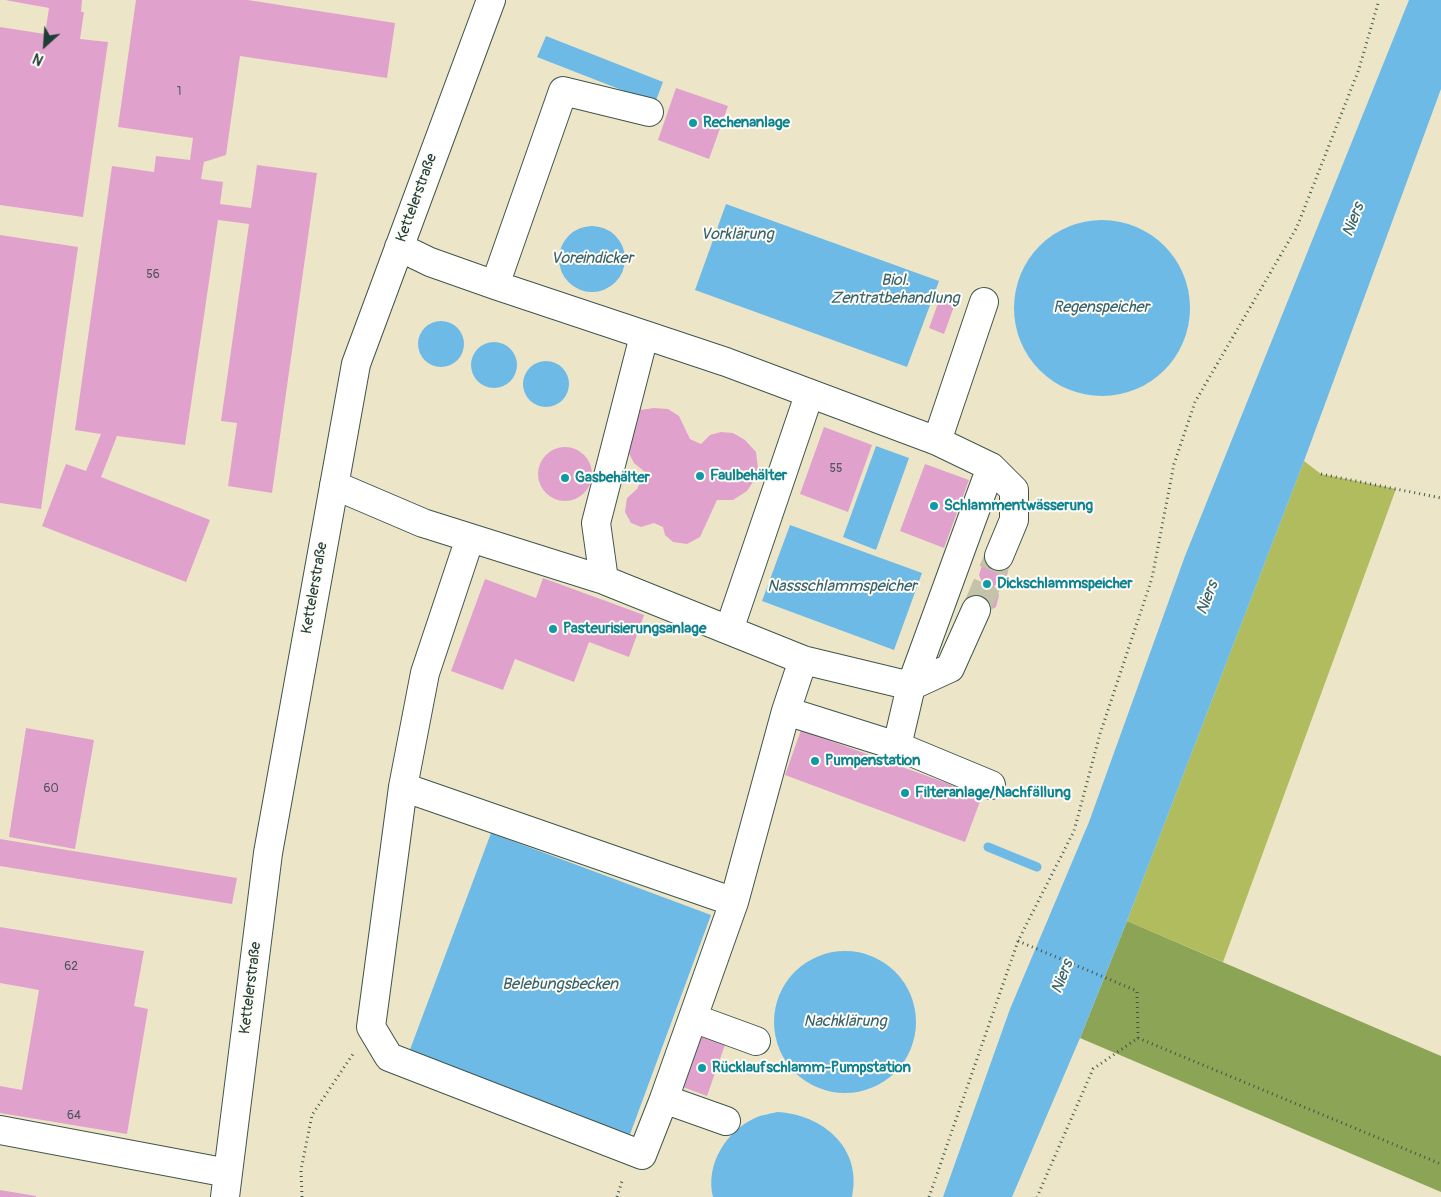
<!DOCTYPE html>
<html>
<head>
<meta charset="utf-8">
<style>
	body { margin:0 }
	#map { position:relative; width:1441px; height:1197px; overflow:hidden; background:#ede5c8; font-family:Pangolin,sans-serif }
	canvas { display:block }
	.north { position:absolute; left:20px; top:20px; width:50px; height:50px; -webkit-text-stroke:4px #fdfcf7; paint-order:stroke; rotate:206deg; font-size:14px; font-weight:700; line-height:20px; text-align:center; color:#1f3d34 }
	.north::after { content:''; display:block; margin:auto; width:18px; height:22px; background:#1f3d34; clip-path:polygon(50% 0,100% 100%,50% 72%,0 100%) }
</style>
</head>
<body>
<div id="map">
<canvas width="1441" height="1197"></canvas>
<div class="north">N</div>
</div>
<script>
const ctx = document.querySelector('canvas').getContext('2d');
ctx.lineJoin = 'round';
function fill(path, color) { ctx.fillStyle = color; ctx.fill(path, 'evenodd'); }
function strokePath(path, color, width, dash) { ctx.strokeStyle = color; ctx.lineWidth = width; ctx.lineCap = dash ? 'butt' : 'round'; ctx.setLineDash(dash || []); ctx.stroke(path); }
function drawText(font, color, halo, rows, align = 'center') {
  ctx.font = font + ' Pangolin,sans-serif'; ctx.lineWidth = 4; ctx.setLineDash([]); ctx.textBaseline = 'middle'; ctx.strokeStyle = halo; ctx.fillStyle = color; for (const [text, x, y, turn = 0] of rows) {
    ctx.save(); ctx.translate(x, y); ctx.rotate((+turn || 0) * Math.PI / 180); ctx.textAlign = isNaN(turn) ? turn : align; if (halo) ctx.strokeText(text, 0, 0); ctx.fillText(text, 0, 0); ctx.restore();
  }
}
fill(new Path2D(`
	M1304,461L1321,474L1396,489L1223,962L1127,921Z`), '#b0bc5e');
fill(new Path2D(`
	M1127,921L1441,1056V1192L1080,1038Z`), '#8ca455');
fill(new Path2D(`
	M1409,0H1441V89L1304,461L1127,921L1080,1038L1012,1197H943L1010,1009L1089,822L1185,556Z
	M546,36L663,82L655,103L537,57Z
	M726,204L939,281L907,367L695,290Z
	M1014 308a88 88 0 1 1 176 0a88 88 0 1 1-176 0Z
	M559 259a33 33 0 1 1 66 0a33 33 0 1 1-66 0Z
	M418 344a23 23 0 1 1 46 0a23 23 0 1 1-46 0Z
	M471 365a23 23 0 1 1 46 0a23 23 0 1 1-46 0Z
	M523 384a23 23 0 1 1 46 0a23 23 0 1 1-46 0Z
	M876,446L909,458L876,550L843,537Z
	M790,525L922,573L894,650L762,601Z
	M491,833L711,915L629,1137L408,1055Z
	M774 1022a71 71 0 1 1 142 0a71 71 0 1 1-142 0Z
	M777,1112C822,1114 863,1148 852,1197H713C705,1165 726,1131 755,1118C761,1115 770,1114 777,1112Z`), '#6dbae7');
strokePath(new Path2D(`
	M988,847L1037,867`), '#6dbae7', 9);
fill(new Path2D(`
	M5,0H82L81,12H84L80,39L108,42L83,217L0,205V27L45,34L49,8Z
	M136,0H248L395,23L387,78L240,56L226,155L204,162L201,179L223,182L220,204L251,208L257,165L317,173L272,493L228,486L237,423L221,421L249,224L218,220L185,445L117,436L101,477L210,520L186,582L42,526L66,464L86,471L101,434L75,430L112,166L154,172L156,156L190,160L193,138L118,127Z
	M676,88L728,106L709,159L658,140Z
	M0,235L78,247L41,509L0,503Z
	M941,295L956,301L944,334L929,328Z
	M654,408L668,409L679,416L690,439L701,444L710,435L721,432L733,433L745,440L756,452L758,468L755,479L747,491L733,500H717L700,537L687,544L673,542L665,535L663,527L654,523L641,527L631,523L625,512L627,498L637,489L645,472L634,463L625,446L630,420L640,410Z
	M824,427L872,445L848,512L800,494Z
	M538 474a27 27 0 1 1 54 0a27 27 0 1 1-54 0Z
	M925,464L969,480L944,548L900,531Z
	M991,555L1005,561L1008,570L1007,577L994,586L999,595L996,607L986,612L968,600L969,591L974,584L982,582L979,575L983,561Z
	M543,578L644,615L629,657L589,642L574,682L515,659L503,690L451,671L485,579L536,598Z
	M26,728L94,740L75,849L9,837Z
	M801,730L982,796L965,842L785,775Z
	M0,839L237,878L232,904L0,866Z
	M0,927L144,951L134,1006L148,1009L127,1134L0,1113V1086L22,1090L39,990L0,983Z
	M700,1030L727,1039L707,1096L680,1086Z
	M0,1190L36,1196V1197H0Z`), '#e0a2cd');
strokePath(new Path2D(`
	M976,610L999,556`), '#c4c3aa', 28, [28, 14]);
const minor = new Path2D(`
	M495,285L563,91L649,112
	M937,441L984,302
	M991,467L1014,490V520L999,556
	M334,485L423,523L604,580L803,660L911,686L991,467L937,441L726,362L495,285L430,262L399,247
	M470,538L425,673L403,787L371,1027L389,1057L642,1155L664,1099L734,902L786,711L803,660
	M604,580L596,523L644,336
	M729,630L809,395
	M786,711L897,746L991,785
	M897,746L911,686L950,668L976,610
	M403,787L734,902
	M693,1018L756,1041
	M664,1099L726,1121
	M0,1130L228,1173
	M225,1197L268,853L356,364L491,0`);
strokePath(minor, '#3e564a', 30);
strokePath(new Path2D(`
	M1321,474L1441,498
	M1018,941L1137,991L1138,1038L1093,1069L1037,1197
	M1138,1038L1441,1164
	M302,1197L301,1170L312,1115L353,1054
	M617,1197L623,1178
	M929,1197L1018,941L1074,831L1100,734L1152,578L1174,464L1195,402L1297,227L1359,69L1379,0`), '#3e564a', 3, [1, 4]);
strokePath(minor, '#fff', 28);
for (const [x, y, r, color] of [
	[693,123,5,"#0f9aa8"],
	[700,476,5,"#0f9aa8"],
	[565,478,5,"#0f9aa8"],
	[934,506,5,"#0f9aa8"],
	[987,584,5,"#0f9aa8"],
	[553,629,5,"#0f9aa8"],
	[815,761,5,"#0f9aa8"],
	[905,793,5,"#0f9aa8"],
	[702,1068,5,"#0f9aa8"]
]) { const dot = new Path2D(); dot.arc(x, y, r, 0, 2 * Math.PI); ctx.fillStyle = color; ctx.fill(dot); strokePath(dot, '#fdfcf7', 2); }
drawText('12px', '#4f565a', null, [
	["1",179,92],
	["56",153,275],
	["55",836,469],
	["60",51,789],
	["62",71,967],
	["64",74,1116]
]);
drawText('bold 15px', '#0d838f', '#fdfcf7', [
	["Rechenanlage",703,123],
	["Faulbehälter",710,476],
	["Gasbehälter",575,478],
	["Schlammentwässerung",944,506],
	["Dickschlammspeicher",997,584],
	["Pasteurisierungsanlage",563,629],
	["Pumpenstation",825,761],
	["Filteranlage/Nachfällung",915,793],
	["Rücklaufschlamm-Pumpstation",712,1068]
], 'left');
drawText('15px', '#1f3d34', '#fdfcf7', [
	["Kettelerstraße",417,198,-70],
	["Kettelerstraße",315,588,-80],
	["Kettelerstraße",251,988,-83]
]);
drawText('italic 16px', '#36626a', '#fdfcf7', [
	["Niers",1354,220,-69],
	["Vorklärung",737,235],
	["Voreindicker",592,259],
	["Biol.",895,281],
	["Zentratbehandlung",895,299],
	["Regenspeicher",1101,308],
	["Nassschlammspeicher",842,587],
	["Niers",1208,598,-69],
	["Niers",1063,977,-69],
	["Belebungsbecken",560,985],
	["Nachklärung",845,1022]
]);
</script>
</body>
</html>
